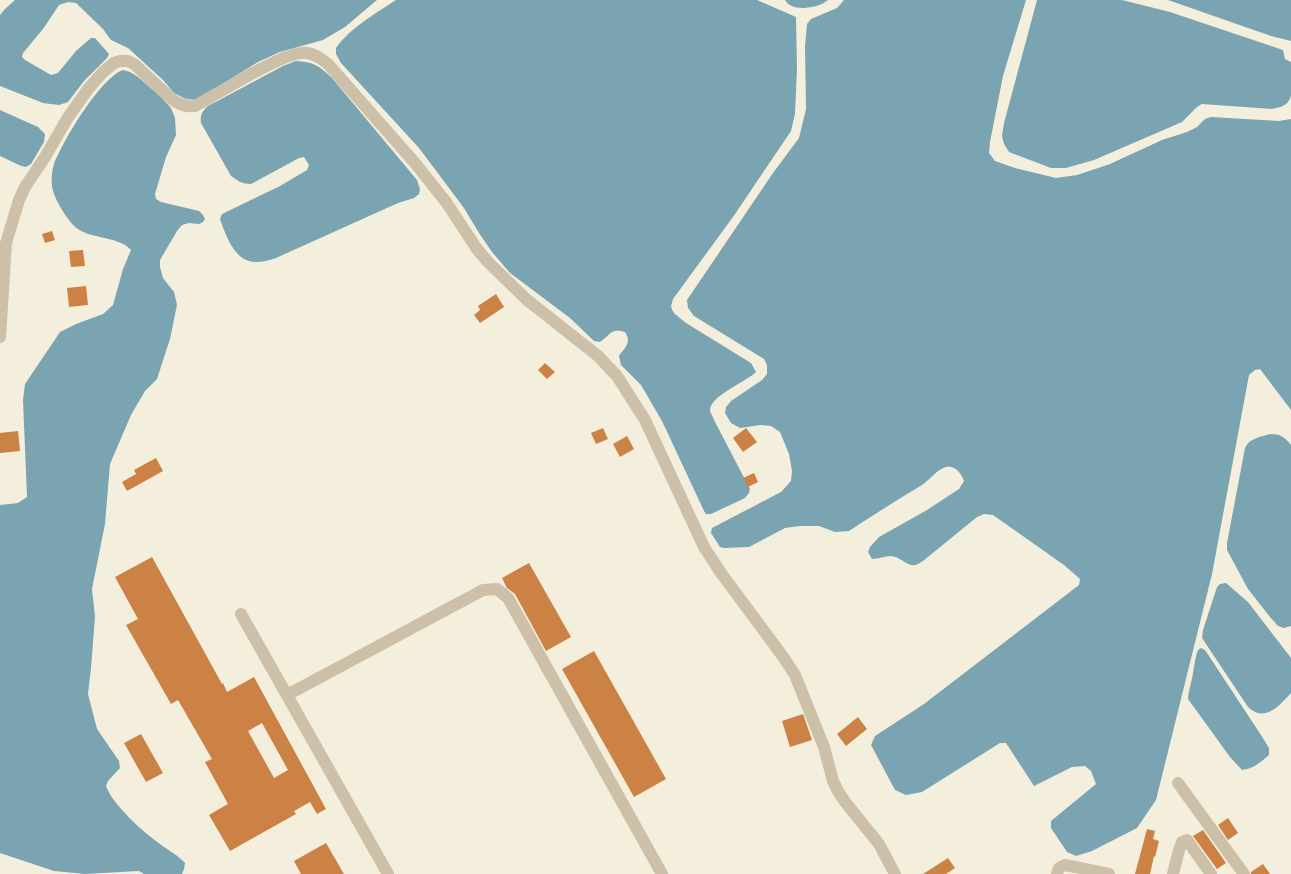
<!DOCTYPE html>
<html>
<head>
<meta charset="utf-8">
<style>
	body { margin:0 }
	canvas { display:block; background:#f4eedd }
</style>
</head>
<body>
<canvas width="1291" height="874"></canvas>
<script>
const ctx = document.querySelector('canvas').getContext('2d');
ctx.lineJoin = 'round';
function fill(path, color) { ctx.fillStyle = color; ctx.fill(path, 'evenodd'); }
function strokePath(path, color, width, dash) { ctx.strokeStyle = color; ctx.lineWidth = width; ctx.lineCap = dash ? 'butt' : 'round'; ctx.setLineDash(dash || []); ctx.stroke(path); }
fill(new Path2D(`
	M15,0H377L345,27L323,40L280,52L258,62L197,100L186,99L174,93L163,80L128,48L111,40L103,29L76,3L68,2L59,5L43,29L23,53L22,57L25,60L51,75L58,73L76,51L91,38H95L109,54L107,58L84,81L68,102L59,105L43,103L0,86V15L5,9Z
	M396,0H757L796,17L797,68L795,114L791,131L733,217L673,299L671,306L672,310L675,314L686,323L751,363L756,372C746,382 709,396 710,411C711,414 713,417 714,420L750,489L749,493L745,498L711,514H706L704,511L662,421L641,385L621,365L619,356C625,347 632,343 625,332C610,328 611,335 600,342L594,341L570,318L510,273L492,252L479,233L464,208L419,148L341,63L336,54V48C349,29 376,13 396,0Z
	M785,0H828C819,8 792,13 785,0Z
	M844,0H1026L1003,76L990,142L989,153L995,161L1015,168L1056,178L1077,175L1110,164L1162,140L1187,132L1197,127L1205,119L1211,117L1279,121L1291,119V410L1260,369L1255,370L1249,375L1212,574L1156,800L1137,828L1092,851L1076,856L1067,852L1051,828V821L1096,784L1091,771L1085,766L1072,767L1034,786L1006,743H1000L922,792L906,795L895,790L871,745L875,736L924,704L1079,585L1080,579L1064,565L993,515L984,514L977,517L923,561C921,562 917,565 915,565C907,567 900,556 891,556C885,556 879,559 872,559L868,552L870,547L879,537L927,510L959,489L964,481C962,474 955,465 946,467C937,469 930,480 922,485C897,500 873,515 849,531L835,532L819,526H800L785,528L749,547L724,548L720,547L711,533L712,528L781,492L791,481L792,471L789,454L780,432L771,426L760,425L740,428L731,423L725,413L726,407L731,401L762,380L767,374V365L764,359L694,316L688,308L687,300L773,173L799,138L806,109L805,46L807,24L811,19L837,8Z
	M1037,0H1122L1170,12L1283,50L1285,59L1291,62V96C1288,106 1281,107 1272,109L1202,104L1197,107L1182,122L1094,160L1066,168H1051L1009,152L1004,144L1002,136L1004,123Z
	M1168,0H1291V41L1271,36Z
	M296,61C315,62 319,66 332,78L417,180L420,189L419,194L414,198L398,203L276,258C270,260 263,262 257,262C235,263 226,236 220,219L222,214L280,186L307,170L309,165L304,157L299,158L251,184C242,184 238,181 231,176L201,123C200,115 202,111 208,106L283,66Z
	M123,70L130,72L138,77L160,96L171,108L175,118L176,135L166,157L155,194L156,199L161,202L199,211L203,215L205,219L203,222L199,224L189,223L182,225L177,231L160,260V267L163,278L174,292L177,305L170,339L157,379L145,391L131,415L110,464L105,524L92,589L95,617L91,668L88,694L97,729L119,761L120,768L108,781L106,786C113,805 143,832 160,844C169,851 178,855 185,863L184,869L182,874H144L139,871L85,874L54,871L0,853V505L18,503L27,497L23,400L25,384L60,332L76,324L103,314L113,305L123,269L131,250C118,235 87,240 73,225C66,217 52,196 52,185C51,178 52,171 54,164C63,141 100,78 123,70Z
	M0,110L38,127L45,134L44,142L31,164L26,167L21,166L0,156Z
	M1270,434C1280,434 1285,437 1291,445V626L1284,628L1278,626L1270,617L1248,589L1227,550V543L1245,448C1249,438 1261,437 1270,434Z
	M1226,583L1248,602L1291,658V693C1279,706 1265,723 1248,707L1202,638L1203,630L1217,587L1220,584Z
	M1201,648L1205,650L1261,735L1269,748V755C1261,762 1253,769 1242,770L1230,757L1188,699C1188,693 1190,688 1191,683C1194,672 1194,660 1198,650Z`), '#7ba4b2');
fill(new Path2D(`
	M52,231L55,240L45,243L42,234Z
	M83,250L85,266L71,267L69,251Z
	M86,286L88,305L69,307L67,288Z
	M496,294L504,307L480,323L474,315L480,310L478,306Z
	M545,363L555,372L547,379L538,370Z
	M603,428L608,439L596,444L591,433Z
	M746,428L757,442L743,452L733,438Z
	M18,431L20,451L0,453V433Z
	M627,436L634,449L620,457L613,444Z
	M156,458L163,471L127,491L122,482L136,474L134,470Z
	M754,473L758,482L748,487L743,478Z
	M152,557L222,684L223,683L227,692L254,677L326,809L317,814L310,802L294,811L296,814L230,851L209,815L228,804L205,762L212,759L178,700L171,704L126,625L138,619L115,577ZM262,723L288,770L274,778L248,731Z
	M529,563L571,637L546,651L515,594L507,588L502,578Z
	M594,651L666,779L634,797L562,669Z
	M803,714L812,740L790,747L782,721Z
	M858,717L867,729L846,746L837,734Z
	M141,734L163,773L146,782L124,743Z
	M1228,818L1238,833L1228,840L1218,825Z
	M1147,829L1155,831L1153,839L1159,841L1155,857L1154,856L1150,874H1135Z
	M1203,830L1226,863L1217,869L1193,836Z
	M326,843L344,874H301L294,861Z
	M948,858L955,868L946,874H923Z
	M1263,864L1270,874H1251V872Z`), '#cb8244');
strokePath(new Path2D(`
	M0,337L6,243L19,200L25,187L45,157L67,119L88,89L103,72L114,63L120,61H128L134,64L173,100C180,105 187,107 195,106C218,94 285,50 307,53C315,54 322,59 328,64L415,163L446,202L477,249L488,262L526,299L598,356L617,376L645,420L704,547L721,573L784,658L795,675L824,747L833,781L839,793L846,803L879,844L895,874
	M241,614L388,874
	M287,695L483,590L497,589L508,598L662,874
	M1178,783L1244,874
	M1057,874L1059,868L1065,865L1109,874
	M1173,874L1179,850L1182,842L1187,840L1211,874`), '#ccc1a8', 12);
</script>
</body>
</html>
